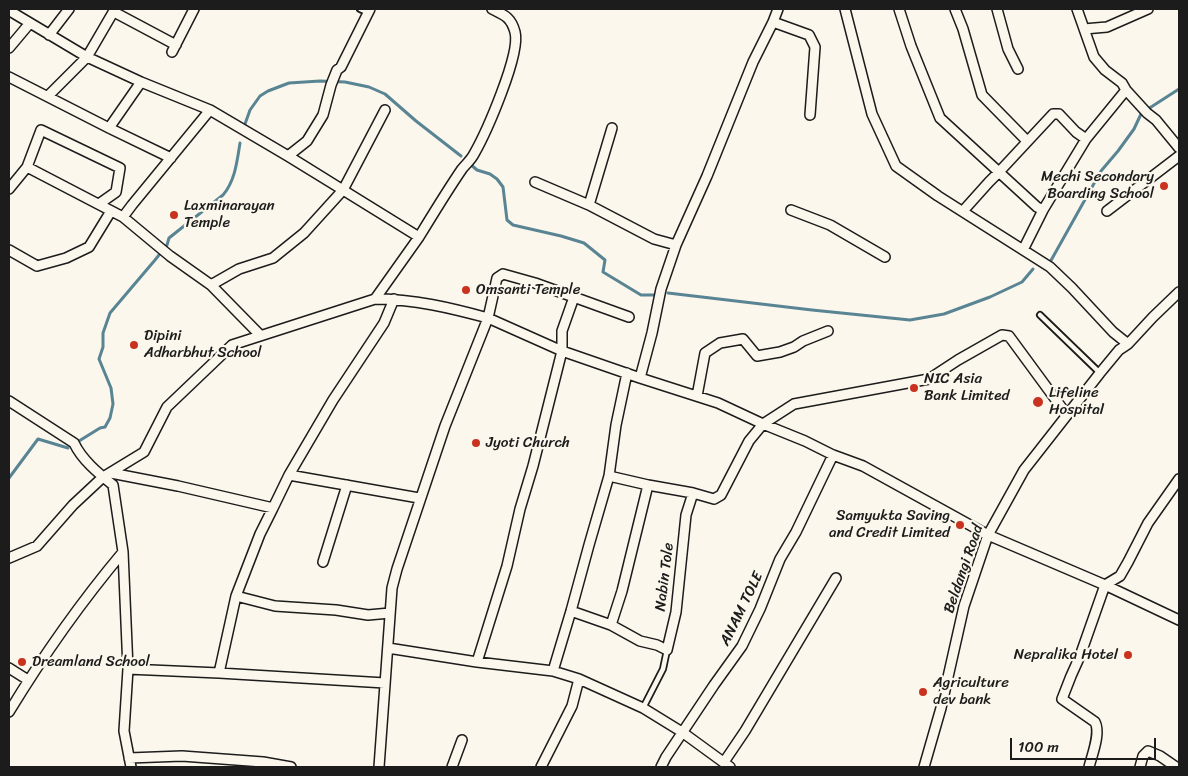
<!DOCTYPE html>
<html>
<head>
<meta charset="utf-8">
<style>
	body { margin:0 }
	#map { position:relative; width:1188px; height:776px; overflow:hidden; background:#fbf7ec; font-family:Sriracha,sans-serif }
	canvas { display:block }
	.frame { position:absolute; inset:0; border:10px solid #1c1c1c; pointer-events:none }
	.scale { position:absolute; left:1010px; top:738px; width:146px; height:22px; box-sizing:border-box; border:2px solid #1c1c1c; border-top:0; padding-left:6px; font-size:15px; line-height:18px; white-space:nowrap; color:#1c1c1c; -webkit-text-stroke:4px #fbf7ec; paint-order:stroke }
</style>
</head>
<body>
<div id="map">
<canvas width="1188" height="776"></canvas>
<div class="frame"></div>
<div class="scale">100 m</div>
</div>
<script>
const ctx = document.querySelector('canvas').getContext('2d');
ctx.lineJoin = 'round';
function strokePath(path, color, width, dash) { ctx.strokeStyle = color; ctx.lineWidth = width; ctx.lineCap = dash ? 'butt' : 'round'; ctx.setLineDash(dash || []); ctx.stroke(path); }
function drawText(font, color, halo, rows, align = 'center') {
  ctx.font = font + ' Sriracha,sans-serif'; ctx.lineWidth = 4.5; ctx.setLineDash([]); ctx.textBaseline = 'middle'; ctx.strokeStyle = halo; ctx.fillStyle = color; for (const [text, x, y, turn = 0] of rows) {
    ctx.save(); ctx.translate(x, y); ctx.rotate((+turn || 0) * Math.PI / 180); ctx.textAlign = isNaN(turn) ? turn : align; if (halo) ctx.strokeText(text, 0, 0); ctx.fillText(text, 0, 0); ctx.restore();
  }
}
strokePath(new Path2D(`
	M1148,109L1179,89
	M245,124L250,110L260,96L268,91L289,83L320,81L345,82L369,87L385,94L416,121L461,156
	M470,164L477,170L490,174L497,179L503,187L507,220L513,225L561,236L584,243L605,260L603,272L641,295H654
	M1049,264L1101,171L1118,151L1134,129L1141,114
	M668,293L812,310L910,320L944,314L990,297L1022,282L1033,269
	M79,441L100,428L105,427L110,418L113,404L111,388L99,359L103,347V333L110,313L155,260L167,245L169,238L223,195C235,181 237,162 240,143
	M9,478L38,439L68,448`), '#598493', 3);
const service = new Path2D(`
	M360,9L369,13
	M1040,315L1100,373
	M643,708L663,669L667,650`);
const minor = new Path2D(`
	M12,9L10,11L87,57L141,82L210,110L288,156L343,190L385,110
	M845,9L872,114L896,166L938,196L1050,267L1072,288L1113,332L1128,344
	M899,9L911,46L940,118L1037,207L1043,210L1086,139
	M955,9L963,29L982,95L1027,141
	M997,9L1008,49L1018,69
	M1077,9L1094,57L1105,70L1122,83L1126,90L1147,113L1156,120L1179,148
	M114,12L176,45
	M773,22L809,35L815,47L810,115
	M1084,29L1107,27L1148,9
	M49,35L69,9
	M9,48L30,23
	M172,52L194,9
	M9,77L109,128L171,158
	M48,96L87,57L115,9
	M109,128L141,82
	M288,156L307,141L323,115L331,85L337,70L341,67L370,9
	M535,182L589,205L654,239L676,245
	M9,189L27,167
	M99,204L116,192L120,168L41,130L27,167L123,217L170,256L211,285
	M589,205L612,128
	M791,210L830,225L885,257
	M963,211L989,182L999,172L1053,114H1059L1076,132L1086,139L1126,90
	M1107,211L1179,156
	M123,217L132,205L210,110
	M419,237C433,214 447,191 462,169C466,164 471,160 474,154C486,133 521,54 515,32C511,17 504,15 492,9
	M9,250L37,266L66,258L89,247L111,211
	M1023,250L1043,210
	M260,335L211,285L239,269L273,258L304,233L343,190L419,237L375,299
	M640,378L652,333L661,289L676,245L707,176L753,62L773,22L778,9
	M697,396L705,353L720,343L743,339L757,356L780,352L794,347L803,341L828,331
	M9,401L74,443C82,460 98,473 113,485L123,552L128,669L124,731L131,767
	M111,473L178,486L273,508L289,475L333,400L384,323L394,299
	M289,475L419,498
	M693,493L714,499L721,495L749,441L763,424L794,404L929,379L958,360L1002,335L1009,336L1067,415
	M9,558L37,546L73,505L103,477L144,452L167,407L232,345L375,299C414,299 451,308 488,318L497,278L503,274L535,283L629,317
	M323,562L347,485
	M236,596L275,606L336,610L368,615L390,613
	M571,611L611,625L640,641L657,645L667,650L676,612L686,515L693,493L648,485L609,476
	M611,625L622,591L648,485
	M388,648L477,662L553,671L579,679L643,708L682,732L730,767
	M477,662L507,566L520,509L533,466L562,351V331L574,297
	M9,668L28,680
	M128,669L219,673L385,683
	M553,671L571,611L589,545L609,476L616,425L627,373
	M219,673L236,596L260,534L273,508
	M9,712C43,656 81,602 123,552
	M129,758L182,756L263,762L291,767
	M724,762L745,731L836,578
	M379,767L392,588L397,569L445,426L488,318L562,351L640,378L718,403L763,424L805,441L833,455L863,466L988,535L1105,585L1179,620
	M452,767L462,740
	M541,767L572,706L579,679
	M661,767L666,757L714,685L742,646L760,609L780,559L796,532L833,455
	M924,767L941,708L964,606L988,535L1024,470L1100,373L1119,350L1128,344L1153,317L1179,292
	M1089,767C1092,755 1101,733 1095,722L1062,699L1071,676L1080,656L1105,585L1120,576L1128,562L1148,523L1179,479
	M1140,767L1143,756L1148,751L1160,756L1176,767`);
strokePath(service, '#1c1c1c', 8);
strokePath(minor, '#1c1c1c', 12);
strokePath(service, '#fbf7ec', 4.5);
strokePath(minor, '#fbf7ec', 9);
for (const [x, y, r, color] of [
	[1164,186,5,"#c8321e"],
	[174,215,5,"#c8321e"],
	[466,290,5,"#c8321e"],
	[134,345,5,"#c8321e"],
	[914,388,5,"#c8321e"],
	[1038,402,6,"#c8321e"],
	[476,443,5,"#c8321e"],
	[960,525,5,"#c8321e"],
	[1128,655,5,"#c8321e"],
	[22,662,5,"#c8321e"],
	[923,692,5,"#c8321e"]
]) { const dot = new Path2D(); dot.arc(x, y, r, 0, 2 * Math.PI); ctx.fillStyle = color; ctx.fill(dot); strokePath(dot, '#fbf7ec', 2); }
drawText('15px', '#1c1c1c', '#fbf7ec', [
	["Mechi Secondary",1154,177,"right"],
	["Boarding School",1154,194,"right"],
	["Laxminarayan",184,206],
	["Temple",184,223],
	["Omsanti Temple",476,290],
	["Dipini",144,336],
	["Adharbhut School",144,353],
	["NIC Asia",924,379],
	["Bank Limited",924,396],
	["Lifeline",1049,393],
	["Hospital",1049,410],
	["Jyoti Church",486,443],
	["Samyukta Saving",950,516,"right"],
	["and Credit Limited",950,533,"right"],
	["Nepralika Hotel",1118,655,"right"],
	["Dreamland School",32,662],
	["Agriculture",933,683],
	["dev bank",933,700]
], 'left');
drawText('15px', '#1c1c1c', '#fbf7ec', [
	["Beldangi Road",964,569,-71],
	["Nabin Tole",665,577,-83],
	["ANAM TOLE",742,609,-64]
]);
</script>
</body>
</html>
